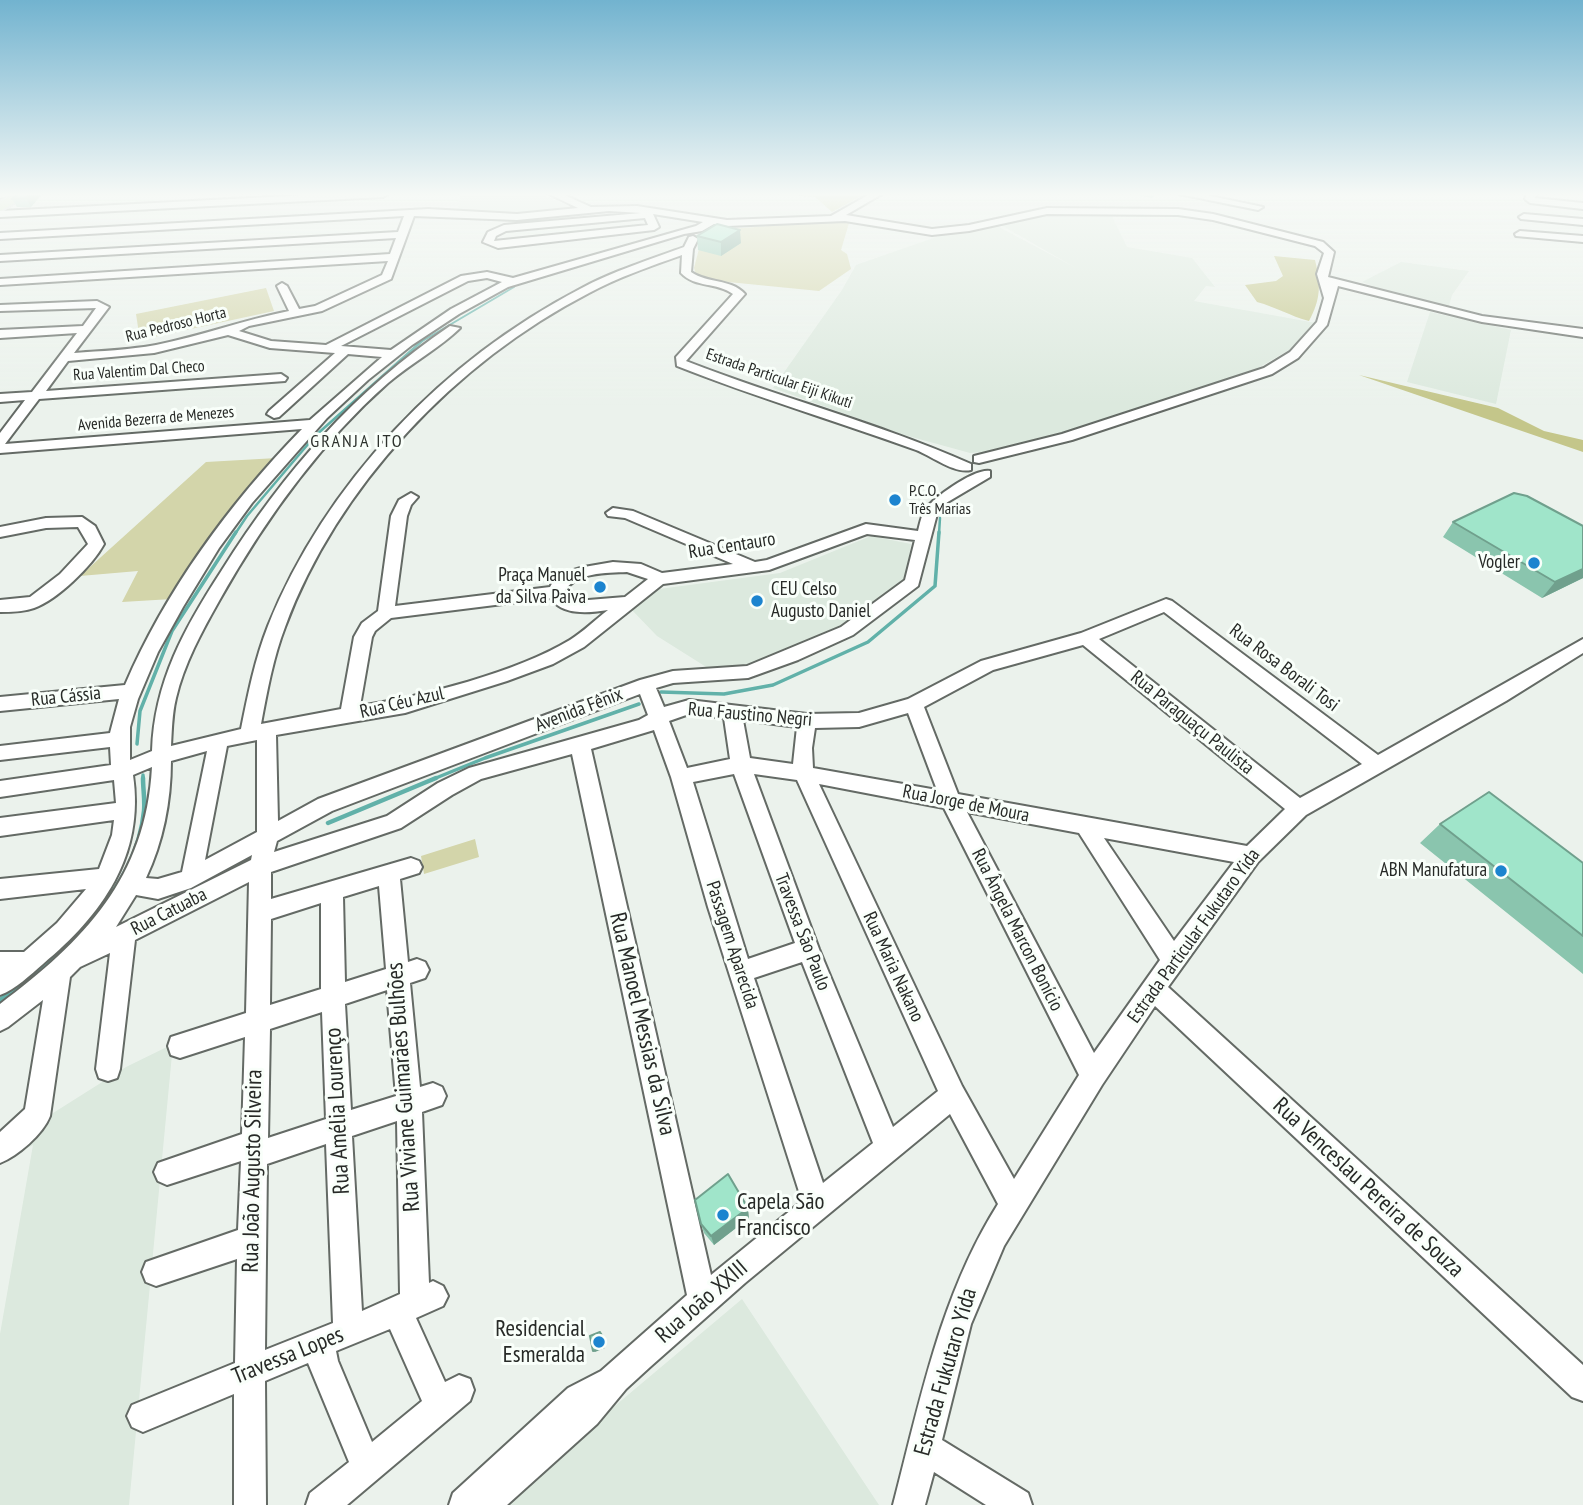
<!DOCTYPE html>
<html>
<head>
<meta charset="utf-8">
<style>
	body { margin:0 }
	canvas { display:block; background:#ebf2ec }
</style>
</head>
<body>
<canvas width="1583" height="1505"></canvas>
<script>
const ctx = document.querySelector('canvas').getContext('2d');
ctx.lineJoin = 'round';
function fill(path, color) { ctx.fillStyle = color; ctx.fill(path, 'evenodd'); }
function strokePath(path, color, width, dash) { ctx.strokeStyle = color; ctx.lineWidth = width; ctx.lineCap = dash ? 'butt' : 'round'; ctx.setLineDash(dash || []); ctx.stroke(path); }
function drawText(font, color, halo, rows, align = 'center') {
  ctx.font = font + ' "PT Sans Narrow",sans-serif'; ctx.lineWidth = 6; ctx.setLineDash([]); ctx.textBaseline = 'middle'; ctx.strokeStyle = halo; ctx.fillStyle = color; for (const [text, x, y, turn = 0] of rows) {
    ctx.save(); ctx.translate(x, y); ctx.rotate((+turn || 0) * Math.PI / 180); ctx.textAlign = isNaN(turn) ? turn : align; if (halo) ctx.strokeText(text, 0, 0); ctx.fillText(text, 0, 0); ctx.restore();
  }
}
fill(new Path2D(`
	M461,194H541L574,208L524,214L458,209Z
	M1060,212H1110L1127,247L1192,258L1215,287L1206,286L1194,301L1316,323L1289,350L1253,371L1070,430L995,451L970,453L901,434L773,388L842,290L856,265L942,235L997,226L1076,268L1001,225Z
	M1401,262L1469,271L1452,295L1448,309L1370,289L1373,286L1362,282Z
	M1430,312L1511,330L1496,404L1407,382Z
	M871,536L911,544L906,577L844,625L747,665L711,670L657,636L629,607L659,589L780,573Z
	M173,1044L129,1505H0V1334L33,1145L20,1152L23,1132L126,1067Z
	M742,1299L879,1505H497Z`), '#dce9de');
fill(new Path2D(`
	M833,221L849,223L841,250L847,254L851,269L819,291L708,280L696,275L694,268L701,241L716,230Z
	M266,288L274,311L140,340L136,314Z
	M277,458L230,512L172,599L122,602L138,571L80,576L206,462Z
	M475,839L479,857L424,874L421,856Z`), '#d3d5aa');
fill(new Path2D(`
	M780,194H865L832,212L815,197Z
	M1274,256L1315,260C1321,284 1321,299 1309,321C1290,316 1276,307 1257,302L1245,285L1276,281L1283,276Z
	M1359,375L1498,408L1544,431L1583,440V452Z`), '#c4c68a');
strokePath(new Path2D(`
	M419,343L514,287`), '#61b1a9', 2);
strokePath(new Path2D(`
	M235,534L247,516L315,436L422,341
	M939,534L940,518`), '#61b1a9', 2.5);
strokePath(new Path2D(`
	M661,692L724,694L773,685L868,642L935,586L939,532
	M137,744L140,711L172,631L236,532
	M143,775V780
	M431,780L485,758L639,704`), '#61b1a9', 3.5);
strokePath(new Path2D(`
	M328,823L436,778
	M0,1000C61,953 136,894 144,811C145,800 143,789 143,778`), '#61b1a9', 4.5);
const minor = new Path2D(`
	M0,194H19L0,198Z
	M327,194H388L383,197L0,217V211Z
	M549,194H562L591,207L637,206L727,220L831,216L870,194H882L846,215L932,229L969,225L1047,208L1178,209L1213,214L1323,242L1334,252L1328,277L1482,316L1583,329V337L1482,322L1338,286L1327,325L1298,358L1272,374L1072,440L979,463L974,462V456L1062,434L1264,368L1290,352L1317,322L1324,298L1317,274L1324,253L1315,246L1213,220L1178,215L1047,214L969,231L932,235L845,221L727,226L714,224L702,231L684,234L508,287L459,314L412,345L368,380L327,418L252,503L219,548L183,607L158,652L138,699L130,727V760L152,751C154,682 185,627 222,570C283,473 355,390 450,326L460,328C441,347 410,364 388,383C319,444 264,521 219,601C202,631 184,664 176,698C172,714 172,730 171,746L241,729C248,694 255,659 268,626C326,482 444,360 580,289C613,271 649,260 684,247L689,237L693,236L698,239L693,249L691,272C708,284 730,278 745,294L686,361C780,398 879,423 971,464V470C954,474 932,456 916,450C836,421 755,397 677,366L676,357L733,294C717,282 695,288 681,273L682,255C651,266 619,277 589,293C456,362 338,485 285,627C273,658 267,692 261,724L341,709L354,637L362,623L378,611L391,516L399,500L411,493L418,497L411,505L407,516L395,606L550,587L557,575L584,567L613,562L641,564L662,573L733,564L625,518L608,516L606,513L613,508L633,511L755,562L767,560L866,524L918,531C920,524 921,516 925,510C934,497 975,468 990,471V477L946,503L937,514L918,586L853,635L798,660L748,678L673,683L656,688L664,707L689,700L807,714L859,713L908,699L981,661L1081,633L1166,599L1172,601L1378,755L1583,639V653L1506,701L1306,815L1258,862L1168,987L1583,1365V1401L1572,1397L1155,1006L1102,1085L1004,1246L971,1324L942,1440L1028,1493L1032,1505H986L934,1472L925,1505H893C920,1402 940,1296 998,1204L950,1114L745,1283L650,1367L626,1389L597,1424L507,1505H449L453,1493L568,1388L601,1371L687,1295L572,754L481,779L452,795L401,828L271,872V899L411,858L419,861L422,867L419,873L400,879L408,962L417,959L425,962L429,970L425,978L410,983L420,1087L433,1083L442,1087L446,1096L442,1105L422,1112L429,1283L433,1281L443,1286L448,1296L443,1306L416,1318L445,1382L459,1375L470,1379L474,1390L470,1401L347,1505H306L310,1493L349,1462L308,1363L265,1381L266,1505H234V1394L143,1432L132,1427L127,1416L132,1405L235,1363L237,1259L156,1286L146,1282L142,1272L146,1262L238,1230L241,1161L167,1185L158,1181L154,1172L158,1163L242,1134L245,1037L180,1058L171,1055L168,1046L171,1037L246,1013L249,882L135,940L120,1069L117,1078L108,1081L99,1078L96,1069L110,953L80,967L70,977L50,1116C43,1134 18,1156 0,1163V1132L25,1109L43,1000L8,1027L0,1031V1004C84,941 146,878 152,767L133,775C145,855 102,915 43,964C30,975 16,989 0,995V952H24L57,923L86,889L0,899V879L99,869L112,835L114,820L0,836V818L116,803L114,780L0,797V781L111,765L110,747L0,760V746L110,733L119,699L0,711V697L125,685C166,590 230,503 302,429L0,453V433L25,400L0,402V394L32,392L77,333L0,338V330L83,326L96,308L0,311V305L97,301L109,307L74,353C101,351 129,350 156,345C201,336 244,320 289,311L277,286L282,283L287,286L299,309L315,306L382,275L388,261L0,285V279L390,254L396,238L0,261V255L398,232L404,216L0,239V233L428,209L517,214L578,208ZM609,211L641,213L504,225L488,232L483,242L498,248L654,230L659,227L653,214L703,222L696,226L513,278L487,272L461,276L326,345L271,341L239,331L249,326L322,311L391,279L414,216L517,220ZM645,218L648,225L494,241L496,236L506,231ZM487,278L502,282L451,309L391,350L341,346L468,281ZM228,335L270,348L335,353L269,411L267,414L274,418L279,417L348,354L382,357L310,420L5,444L39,399L285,381L287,378L281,374L46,391L68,361L154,353ZM867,534L915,540L905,580L841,627L747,666L673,671L640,680L318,799L278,821L276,735L405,713L507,681L553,664L584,647L663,584L769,570ZM627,572L648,579L625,597L576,601L564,592C575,572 606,573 627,572ZM551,598C562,616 590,613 608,610C595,620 583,632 570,640C515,673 423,696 360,706L372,637L375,631L391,618ZM1164,612L1362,764L1300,798L1099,639ZM1083,645L1285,809L1247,846L958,794L924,707L993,670ZM640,694L648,715L639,720L469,768L438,783L387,816L274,852L277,841L332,811ZM908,713L937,790L813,768L812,748L815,728L859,727ZM689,714L724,718L730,759L687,768L669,721ZM743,720L797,727L793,764L750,758ZM654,730L671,777L708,907L802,1201L711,1275L591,749ZM257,740V832L205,860L227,746ZM207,751L182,872L158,879L146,878C163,842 171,801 171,761ZM734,774L795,943L748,959L693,782ZM754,774L797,780L938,1091L893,1127L819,949ZM819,784L944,808L1079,1075L1014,1179L962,1086ZM967,812L1079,833L1160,960L1094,1053ZM1104,838L1234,862L1174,941ZM252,855L251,860L116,927L136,895L158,899L191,888ZM379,886L386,969L345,982L343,897ZM321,903V989L270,1005L271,919ZM802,962L873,1143L823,1183L754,978ZM387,990L396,1096L351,1110L345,1004ZM322,1012L326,1119L268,1138L270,1029ZM397,1121L400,1294L362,1311L352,1136ZM326,1144L333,1323L265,1350L267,1164ZM390,1329L422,1401L372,1442L338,1361L336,1351Z
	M1179,194H1201L1263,207L1258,210Z
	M1527,194H1537L1535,198L1583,203V209L1530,203L1525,199Z
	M1524,214L1583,219V225L1521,219L1519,217Z
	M1520,231L1583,236V242L1516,236L1515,234Z
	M82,517L95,526L104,544C92,566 57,600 34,608C23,612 11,612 0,612V600L30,597L60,574L88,544L78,527L46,528L0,537V527L46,518Z`);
const major = new Path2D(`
	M15,194H30L0,211V202Z`);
strokePath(minor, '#646a65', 4);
strokePath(major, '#cbcccb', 4);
fill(minor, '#fff');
fill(major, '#c8e0ac');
fill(new Path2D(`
	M18,194H42L31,207H17L12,199Z
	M1131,194H1156L1152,198Z
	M697,236L741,243L721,256L698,250Z
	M1453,522L1583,526V578L1542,598L1443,537Z
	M1440,824L1583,863V974L1420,843Z
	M749,1218L714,1245L704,1233L701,1224Z`), '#8ac5ae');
fill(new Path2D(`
	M30,194H42L31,207L26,198Z
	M740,230L741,243L721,256V242Z
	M1583,569V578L1542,598L1555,582Z
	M748,1208L749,1218L714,1245L711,1236Z
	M600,1332L602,1333L605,1348L595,1352L593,1351Z`), '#70a08d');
const building = new Path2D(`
	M18,194H30L26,198L12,199Z
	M717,224L740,230L721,242L697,236Z
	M1514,493L1527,496L1583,526V569L1555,582L1453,522Z
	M1489,792L1583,863V936L1440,824Z
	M728,1174L748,1208L711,1236L701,1224L695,1200Z
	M600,1332L603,1347L593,1351L590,1336Z`);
fill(building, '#a0e5ca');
strokePath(building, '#70a08d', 2);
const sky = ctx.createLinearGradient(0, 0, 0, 405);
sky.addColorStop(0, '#72b3cf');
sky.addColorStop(0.48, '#f6f9f6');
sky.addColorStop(1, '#f6f9f600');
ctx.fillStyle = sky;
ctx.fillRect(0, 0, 1583, 405);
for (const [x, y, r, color] of [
	[895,500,7,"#1c84cf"],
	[1534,563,7,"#1c84cf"],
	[600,587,7,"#1c84cf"],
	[757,601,7,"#1c84cf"],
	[1501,871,7,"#1c84cf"],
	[723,1215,7,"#1c84cf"],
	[599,1342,7,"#1c84cf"]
]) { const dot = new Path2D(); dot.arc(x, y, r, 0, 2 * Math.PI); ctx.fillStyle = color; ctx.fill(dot); strokePath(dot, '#f9fffa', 2.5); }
drawText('16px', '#272a27', '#f9fffa', [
	["Rua Pedroso Horta",176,325,-14],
	["Rua Valentim Dal Checo",139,371,-4],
	["Estrada Particular Eiji Kikuti",779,379,19],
	["Avenida Bezerra de Menezes",156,419,-5]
]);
drawText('16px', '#272a27', '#f9fffa', [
	["P.C.O.",909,491],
	["Três Marias",909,509]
], 'left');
ctx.letterSpacing = '2px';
drawText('18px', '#2d322d', '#f9fffa', [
	["GRANJA ITO",357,442]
]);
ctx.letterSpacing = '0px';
drawText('19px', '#272a27', '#f9fffa', [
	["Rua Centauro",732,546,-9],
	["Rua Rosa Borali Tosi",1284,668,37],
	["Rua Cássia",66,697,-6],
	["Rua Céu Azul",402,703,-13],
	["Avenida Fênix",579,710,-21],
	["Rua Faustino Negri",750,715,5],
	["Rua Paraguaçu Paulista",1192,723,39],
	["Rua Jorge de Moura",966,804,11],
	["Rua Catuaba",169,912,-27],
	["Rua Ângela Marcon Bonício",1017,930,63],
	["Travessa São Paulo",802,932,69],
	["Estrada Particular Fukutaro Yida",1194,936,-54],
	["Passagem Aparecida",732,945,72],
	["Rua Maria Nakano",893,967,65]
]);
drawText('19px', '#272a27', '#f9fffa', [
	["Vogler",1520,563],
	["Praça Manuel",586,576],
	["da Silva Paiva",586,598],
	["CEU Celso",771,590,"left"],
	["Augusto Daniel",771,612,"left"],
	["ABN Manufatura",1487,871]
], 'right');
drawText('23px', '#272a27', '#f9fffa', [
	["Rua Manoel Messias da Silva",642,1024,77],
	["Rua Viviane Guimarães Bulhões",404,1087,-94],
	["Rua Amélia Lourenço",338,1111,-93],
	["Rua João Augusto Silveira",253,1171,-89],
	["Rua Venceslau Pereira de Souza",1368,1188,43],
	["Rua João XXIII",702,1302,-41],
	["Travessa Lopes",288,1356,-22],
	["Estrada Fukutaro Yida",946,1372,-74]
]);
drawText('23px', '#272a27', '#f9fffa', [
	["Capela São",737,1202],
	["Francisco",737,1228],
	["Residencial",585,1329,"right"],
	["Esmeralda",585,1355,"right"]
], 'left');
</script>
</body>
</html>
